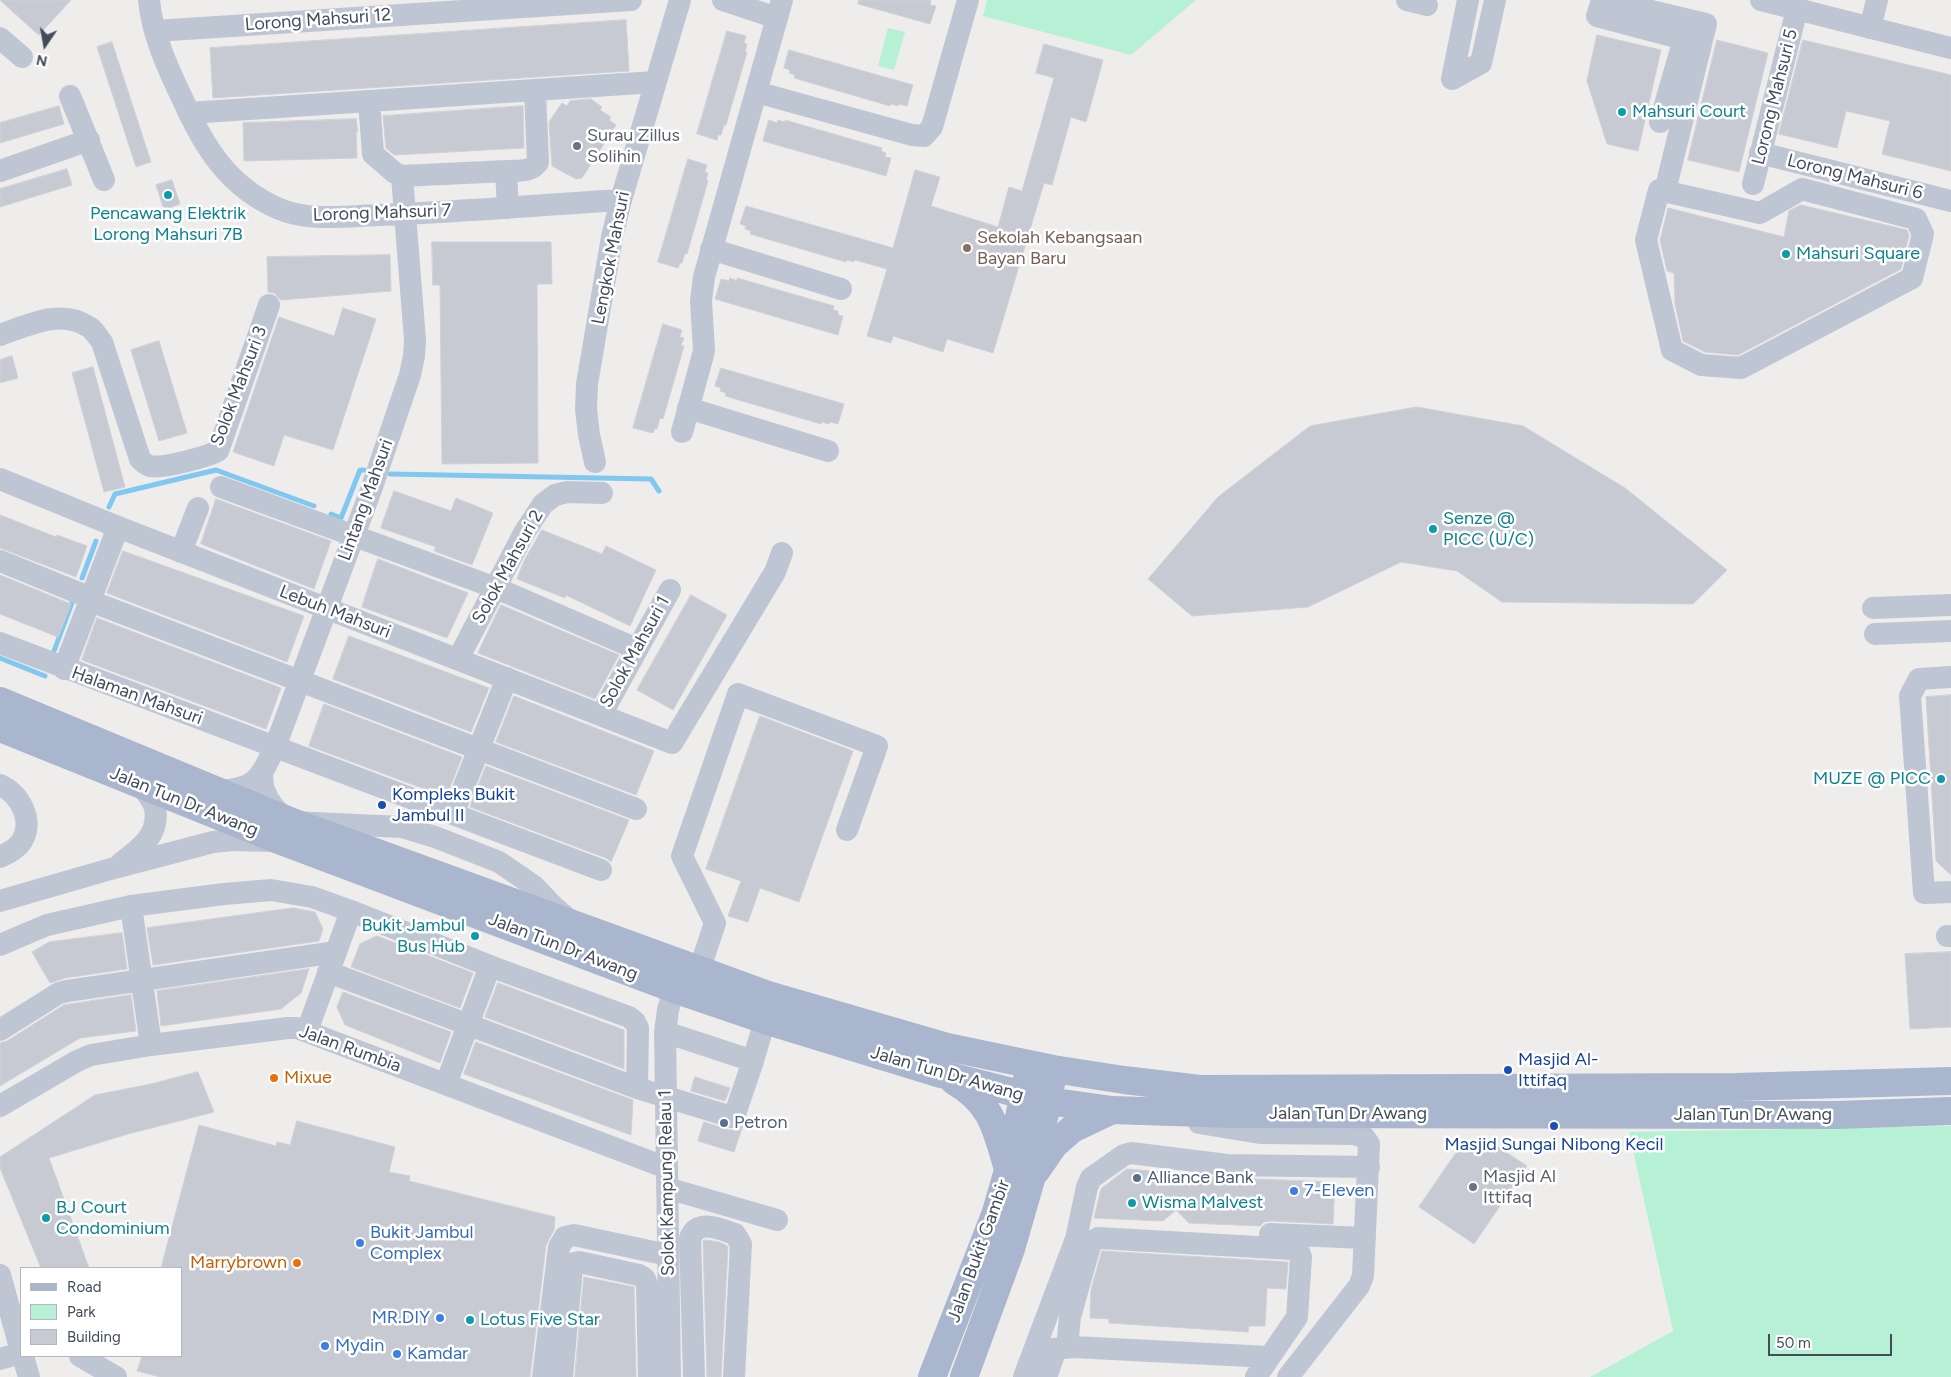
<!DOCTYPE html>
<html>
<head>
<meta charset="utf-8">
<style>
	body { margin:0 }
	#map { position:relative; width:1951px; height:1377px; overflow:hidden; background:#efecec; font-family:Figtree,sans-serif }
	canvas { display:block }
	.legend { position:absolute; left:20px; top:1267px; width:162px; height:90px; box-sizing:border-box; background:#fff; border:1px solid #b4b7bd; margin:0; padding:6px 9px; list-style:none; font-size:15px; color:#434c5a }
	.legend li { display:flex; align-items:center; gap:10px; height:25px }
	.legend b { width:25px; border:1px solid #b4b7bd }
	.north { position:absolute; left:20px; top:20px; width:50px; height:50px; -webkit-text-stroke:4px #fff; paint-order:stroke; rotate:192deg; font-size:14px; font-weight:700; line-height:20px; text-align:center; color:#434c5a }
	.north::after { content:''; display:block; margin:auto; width:18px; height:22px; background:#434c5a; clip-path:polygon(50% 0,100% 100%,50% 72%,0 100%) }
	.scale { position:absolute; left:1768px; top:1334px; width:124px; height:22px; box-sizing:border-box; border:2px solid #434c5a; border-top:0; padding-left:6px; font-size:15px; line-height:18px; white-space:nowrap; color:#434c5a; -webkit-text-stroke:4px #fff; paint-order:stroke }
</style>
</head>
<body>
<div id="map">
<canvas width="1951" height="1377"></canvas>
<ul class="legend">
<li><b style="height:6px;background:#a9b6cd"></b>Road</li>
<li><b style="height:14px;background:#b6f1d6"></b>Park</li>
<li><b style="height:14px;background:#c7cad2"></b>Building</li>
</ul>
<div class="north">N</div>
<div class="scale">50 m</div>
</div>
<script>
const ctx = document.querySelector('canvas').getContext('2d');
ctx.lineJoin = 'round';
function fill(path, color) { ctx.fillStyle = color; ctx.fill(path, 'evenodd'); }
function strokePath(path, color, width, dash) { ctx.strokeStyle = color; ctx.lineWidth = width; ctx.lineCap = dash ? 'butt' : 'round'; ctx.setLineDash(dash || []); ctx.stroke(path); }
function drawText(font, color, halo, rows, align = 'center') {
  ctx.font = font + ' Figtree,sans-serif'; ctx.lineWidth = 5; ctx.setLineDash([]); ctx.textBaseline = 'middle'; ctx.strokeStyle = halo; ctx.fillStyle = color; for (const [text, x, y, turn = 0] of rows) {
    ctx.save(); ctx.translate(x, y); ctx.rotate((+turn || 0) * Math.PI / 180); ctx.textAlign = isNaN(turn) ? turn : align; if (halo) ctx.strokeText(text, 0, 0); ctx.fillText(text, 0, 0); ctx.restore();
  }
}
fill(new Path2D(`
	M987,0H1196L1131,55L983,16Z
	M888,28L905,32L894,70L878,66Z
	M1951,1126V1377H1590L1673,1331L1629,1132Z`), '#b6f1d6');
strokePath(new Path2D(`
	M390,474L651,479L659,491
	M109,507L115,494L216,470L314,506
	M331,514L341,518L360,470H364
	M82,578L96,541
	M54,651L73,600
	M0,658L45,676`), '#80c8f0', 5);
const building = new Path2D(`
	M0,0H71L39,35Z
	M859,0H931L930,5L936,6L930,24L858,4Z
	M626,20L629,71L213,98L210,48Z
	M727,31L746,36L744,43L747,44L745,52H747L726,125H724L721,135H718L717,140L697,134Z
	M1597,35L1661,50L1638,151L1607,144L1587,81Z
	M1717,40L1768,53L1739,172L1688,160Z
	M1803,40L1951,75V171L1882,154L1890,121L1846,111L1837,148L1779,134Z
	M112,42L151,162L136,167L97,47Z
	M1044,44L1103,60L1086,122L1071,117L1052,185L1044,183L993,353L947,339L943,352L893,336L891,343L867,336L887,269L855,260L854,262L847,260L846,262L750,234L751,231L745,229L746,226L740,224L746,206L893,248L915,170L940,177L931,206L998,227L1009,187L1022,191L1054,78L1036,73Z
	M789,50L913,85L907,106L899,104L898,106L891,104L890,106L794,78L795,75L789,73L790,70L784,68Z
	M591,99L602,107L600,110L611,117L609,120L616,125L582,178L576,179L552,166L549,122L562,103L567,106L570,101Z
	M59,106L64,124L0,143V123Z
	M523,106L524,148L394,155L386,148L383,116Z
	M356,119L358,132L356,131L357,158L244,161L243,123Z
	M769,120L777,123L778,120L785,122V120L882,148L881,151L886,153L885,157L891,158L886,176L763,141Z
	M688,159L707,165L705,172L708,173L706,180L708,181L687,254L685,253L682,263H680L678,268L658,262Z
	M67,169L72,185L0,207V189Z
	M172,180L180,204L164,210L156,185Z
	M1801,205L1907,230L1909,235L1901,269L1738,355L1705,352L1683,341L1675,304L1674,273L1667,271L1660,240L1668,208L1784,237L1789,211Z
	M432,242H551L552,284H537L538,463L442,464L440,285H433Z
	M390,255L391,291L281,300L274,293L268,292L267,257Z
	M730,278L737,281V278L834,306L833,310L838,311V315L843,316L838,335L715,299L721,279L729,281Z
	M343,308L376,319L333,450L284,435L274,466L233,452L279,317L334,336Z
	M663,324L682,330L680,337L684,338L681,345L684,346L663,419L660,418L657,429L655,428L653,433L633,428Z
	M159,341L187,433L159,441L131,350Z
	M12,356L18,378L0,383V360Z
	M93,367L125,487L104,492L72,373Z
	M721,368L844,404L838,424L830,422L829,424L822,422L821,424L725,396L726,393L720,391L721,388L715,386Z
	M1417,407L1523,426L1625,488L1727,570L1693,604L1502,602L1457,571L1401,562L1308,607L1192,616L1148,579L1218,497L1310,426Z
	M394,491L451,511L456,498L493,513L472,565L434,551L436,547L381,528Z
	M216,499L331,541L314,589L201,544Z
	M0,515L56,537L57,535L87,546L76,577L0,548Z
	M542,530L602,554L606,546L656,570L630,626L566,595L565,598L517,579L524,561Z
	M123,551L304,616L287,662L107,593Z
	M378,559L468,593L447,638L362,607Z
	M0,575L71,604L58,637L0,614Z
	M691,595L727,615L673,710L637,690Z
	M501,605L619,655L595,699L478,653Z
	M97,618L281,688L266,729L82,660Z
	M349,636L489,688L471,732L333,679Z
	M1951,695V875L1936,861L1926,697Z
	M514,696L654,751L636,795L496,742Z
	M324,704L462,757L446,797L309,746Z
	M760,716L853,751L799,902L760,888L748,922L728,916L741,881L706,869Z
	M486,766L629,820L611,862L606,858L470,807Z
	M293,908L315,912L323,929L319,941L153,965L147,928Z
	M122,933L127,969L65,978L50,983L32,952L49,942Z
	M377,936L473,973L460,1008L351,967L360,944Z
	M1951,952V1027L1910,1029L1905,954Z
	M309,969L301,993L281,1009L161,1026L157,991Z
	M498,983L624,1030V1069L485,1017Z
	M343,992L451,1032L440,1063L345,1025L337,1007Z
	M131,995L136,1031L80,1038L0,1086V1043L7,1041L64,1005Z
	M476,1042L633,1100L631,1135L464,1074Z
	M198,1072L214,1112L128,1134L49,1158L89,1268H41L0,1168V1157L95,1095L151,1084Z
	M695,1077L730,1088L725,1101L691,1091Z
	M297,1121L395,1147L389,1172L410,1176L409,1181L555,1217L554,1230L546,1245L530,1377H160L137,1371L142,1356H181V1268H161L199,1125L276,1146L277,1142L290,1145Z
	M704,1122L729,1130H736L743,1125L734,1152L698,1141Z
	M1465,1140H1488L1527,1166L1474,1244L1419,1207Z
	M1127,1169L1227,1178L1335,1182L1333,1224L1271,1221L1264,1222L1260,1226L1189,1223L1176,1210L1163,1221L1094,1218L1101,1189Z
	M706,1240L719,1242L726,1245L728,1247L721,1377H707L703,1241Z
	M1102,1251L1288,1262L1286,1289L1267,1288L1265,1326H1249L1248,1332L1109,1323V1319L1090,1318L1091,1290Z
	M584,1277L634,1287L636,1377H575Z`);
fill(building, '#c7cad2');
strokePath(building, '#cfd1d8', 1);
strokePath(new Path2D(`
	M149,0C152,34 168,69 183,100C204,147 228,186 277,208C308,222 346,216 379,215C459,212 540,205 621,200
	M723,0L777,18
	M1407,0L1427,5
	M1602,0L1597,16L1684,39L1660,122
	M1605,0L1706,24L1665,191
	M1761,0L1951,48
	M1870,28L1877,0
	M155,31L631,0
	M0,38L22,57
	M1452,79L1481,63L1495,0
	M1452,79L1468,0
	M756,92L912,135L924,136L932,127L968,0
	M70,96L104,180
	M369,101L373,154L395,173L402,176
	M189,113L655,82
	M1760,153L1951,201
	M0,171L89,140
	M506,171C517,170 531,173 538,162L535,90
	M1753,184L1797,9
	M1802,189L1916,219L1923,234L1912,278L1741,368L1701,365L1672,350L1646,240L1659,190L1760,213Z
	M711,249L841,289
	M0,335C29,325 61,308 89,327C94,330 98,337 102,342L140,459C143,462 146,465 150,466C162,469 206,457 218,451L269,305
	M688,408L828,451
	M682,432L704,351L701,301L704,277L782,0
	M595,462L589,435L586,409L587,384L612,237L621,200L680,0
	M0,479L118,527L672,743L775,572L782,553
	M221,487L496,588L637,649
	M181,552L198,508
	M0,561L91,598
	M90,601L636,809
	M1873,608L1951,605
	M1875,634L1951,631
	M0,643L601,870
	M458,659L524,533L543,504L555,495L567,492L602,493
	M64,669L118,527
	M1951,677L1919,679L1910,696L1924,893L1951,892
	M601,715L670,590
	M262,775L263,787L268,799L276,810L292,822L402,827L435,837L499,862L534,886L553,906L569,920
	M0,785C20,794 34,820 22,841C17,849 8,853 0,857
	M214,791C254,790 259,781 275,747L371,490L410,375L414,356L415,340L402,176L506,171L508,208
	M453,814L507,678
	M121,863C140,849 160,835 155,808C153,800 145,791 140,784
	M0,901L114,868L213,842L233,840L272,841
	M131,906L151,1045
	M1947,936H1951
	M0,945L47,925L131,906L224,894L271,890L312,897L351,911L495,968L629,1017L635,1022L638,1028L637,1088L732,1117L735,1114L753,1061
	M699,971L715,923L682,856L738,694L877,746L847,830
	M328,972L637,1088
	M0,1030L59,993L67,991L336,952
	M307,1031L351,911
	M665,1032L753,1061L765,1020
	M446,1084L490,966
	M0,1106L77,1061L91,1055L151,1045L288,1028H297L667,1168
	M1199,1123L1260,1133L1353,1134L1364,1137L1369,1144L1363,1276L1359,1286L1288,1377
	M667,1188L777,1220
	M1270,1234L1365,1238
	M0,1275L21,1351
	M1067,1347L1070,1317L1091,1242L1098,1238L1292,1249L1299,1252L1301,1257L1297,1317L1256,1377
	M1053,1349L1073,1347L1269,1357
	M23,1356L29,1377
	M80,1356L116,1377
	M0,1359L21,1353
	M543,1377L559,1247L565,1237L574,1235L668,1255
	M562,1377L572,1267L574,1263L579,1262L639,1275L645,1279L647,1285L649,1377
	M670,1377L665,1032L668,1010L674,989
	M694,1377L690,1238C698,1218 720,1229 735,1234L741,1244L734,1377
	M1024,1377L1076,1239L1087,1187L1091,1178L1124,1155L1131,1153L1227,1165L1369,1167
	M1046,1377L1056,1349`), '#bec6d3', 22);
strokePath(new Path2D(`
	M0,701L292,822L768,995L947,1047L1053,1069L1124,1080L1200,1089L1736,1087L1951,1081
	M0,728L281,841L674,989L765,1020L941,1074L1048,1101L1112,1110L1232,1114L1838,1115L1951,1111
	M954,1081C991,1102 996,1128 1007,1166
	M1036,1171L1054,1145L1072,1129L1112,1110
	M932,1377L996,1212L1008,1170L1027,1079
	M964,1377L1011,1249L1032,1176L1051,1084`), '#a9b6cd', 28);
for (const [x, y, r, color] of [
	[1622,112,5,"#0f9aa8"],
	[577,146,5,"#6b7280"],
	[168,195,5,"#0f9aa8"],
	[967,248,5,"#8d6e63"],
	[1786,254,5,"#0f9aa8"],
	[1433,529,5,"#0f9aa8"],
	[1941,779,5,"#0f9aa8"],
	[382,805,5,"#1a4fb4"],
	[475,936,5,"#0f9aa8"],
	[1508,1070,5,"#1a4fb4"],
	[274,1078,5,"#e8710a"],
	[724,1123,5,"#5c6f8a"],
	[1554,1126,5,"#1a4fb4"],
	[1137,1178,5,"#5c6f8a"],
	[1473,1187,5,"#6b7280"],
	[1294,1191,5,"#3f7fe0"],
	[1132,1203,5,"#0f9aa8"],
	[46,1218,5,"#0f9aa8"],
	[360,1243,5,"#3f7fe0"],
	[297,1263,5,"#e8710a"],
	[440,1318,5,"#3f7fe0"],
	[470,1320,5,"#0f9aa8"],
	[325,1346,5,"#3f7fe0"],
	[397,1354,5,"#3f7fe0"]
]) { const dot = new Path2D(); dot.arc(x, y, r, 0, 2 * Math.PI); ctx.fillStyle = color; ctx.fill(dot); strokePath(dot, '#fff', 2); }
drawText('18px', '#434c5a', '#fff', [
	["Lorong Mahsuri 12",318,20,-4],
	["Lorong Mahsuri 5",1775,97,-76],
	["Lorong Mahsuri 6",1855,177,14],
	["Lorong Mahsuri 7",382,213,-2],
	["Lengkok Mahsuri",611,258,-79],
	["Solok Mahsuri 3",239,386,-69],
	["Lintang Mahsuri",366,500,-70],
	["Solok Mahsuri 2",508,567,-61],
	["Lebuh Mahsuri",335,612,21],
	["Solok Mahsuri 1",635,652,-61],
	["Halaman Mahsuri",137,696,20],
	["Jalan Tun Dr Awang",184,802,22],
	["Jalan Tun Dr Awang",563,947,21],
	["Jalan Rumbia",350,1049,20],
	["Jalan Tun Dr Awang",947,1074,16],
	["Jalan Tun Dr Awang",1348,1114],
	["Jalan Tun Dr Awang",1753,1115],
	["Solok Kampung Relau 1",667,1183,-91],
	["Jalan Bukit Gambir",979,1251,-70]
]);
drawText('18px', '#0d838f', '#fff', [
	["Mahsuri Court",1632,112],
	["Pencawang Elektrik",168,214,"center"],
	["Lorong Mahsuri 7B",168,235,"center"],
	["Mahsuri Square",1796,254],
	["Senze @",1443,519],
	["PICC (U/C)",1443,540],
	["MUZE @ PICC",1931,779,"right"],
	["Bukit Jambul",465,926,"right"],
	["Bus Hub",465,947,"right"],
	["Wisma Malvest",1142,1203],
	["BJ Court",56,1208],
	["Condominium",56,1229],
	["Lotus Five Star",480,1320]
], 'left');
drawText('18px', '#5b616d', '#fff', [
	["Surau Zillus",587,136],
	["Solihin",587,157],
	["Masjid Al",1483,1177],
	["Ittifaq",1483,1198]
], 'left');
drawText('18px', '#785e54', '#fff', [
	["Sekolah Kebangsaan",977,238],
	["Bayan Baru",977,259]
], 'left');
drawText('18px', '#164399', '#fff', [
	["Kompleks Bukit",392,795],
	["Jambul II",392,816],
	["Masjid Al-",1518,1060],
	["Ittifaq",1518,1081],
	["Masjid Sungai Nibong Kecil",1554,1145,"center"]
], 'left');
drawText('18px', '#c56008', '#fff', [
	["Mixue",284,1078],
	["Marrybrown",287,1263,"right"]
], 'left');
drawText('18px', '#4e5e75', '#fff', [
	["Petron",734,1123],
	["Alliance Bank",1147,1178]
], 'left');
drawText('18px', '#366cbe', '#fff', [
	["7-Eleven",1304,1191],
	["Bukit Jambul",370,1233],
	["Complex",370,1254],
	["MR.DIY",430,1318,"right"],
	["Mydin",335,1346],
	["Kamdar",407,1354]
], 'left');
</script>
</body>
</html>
